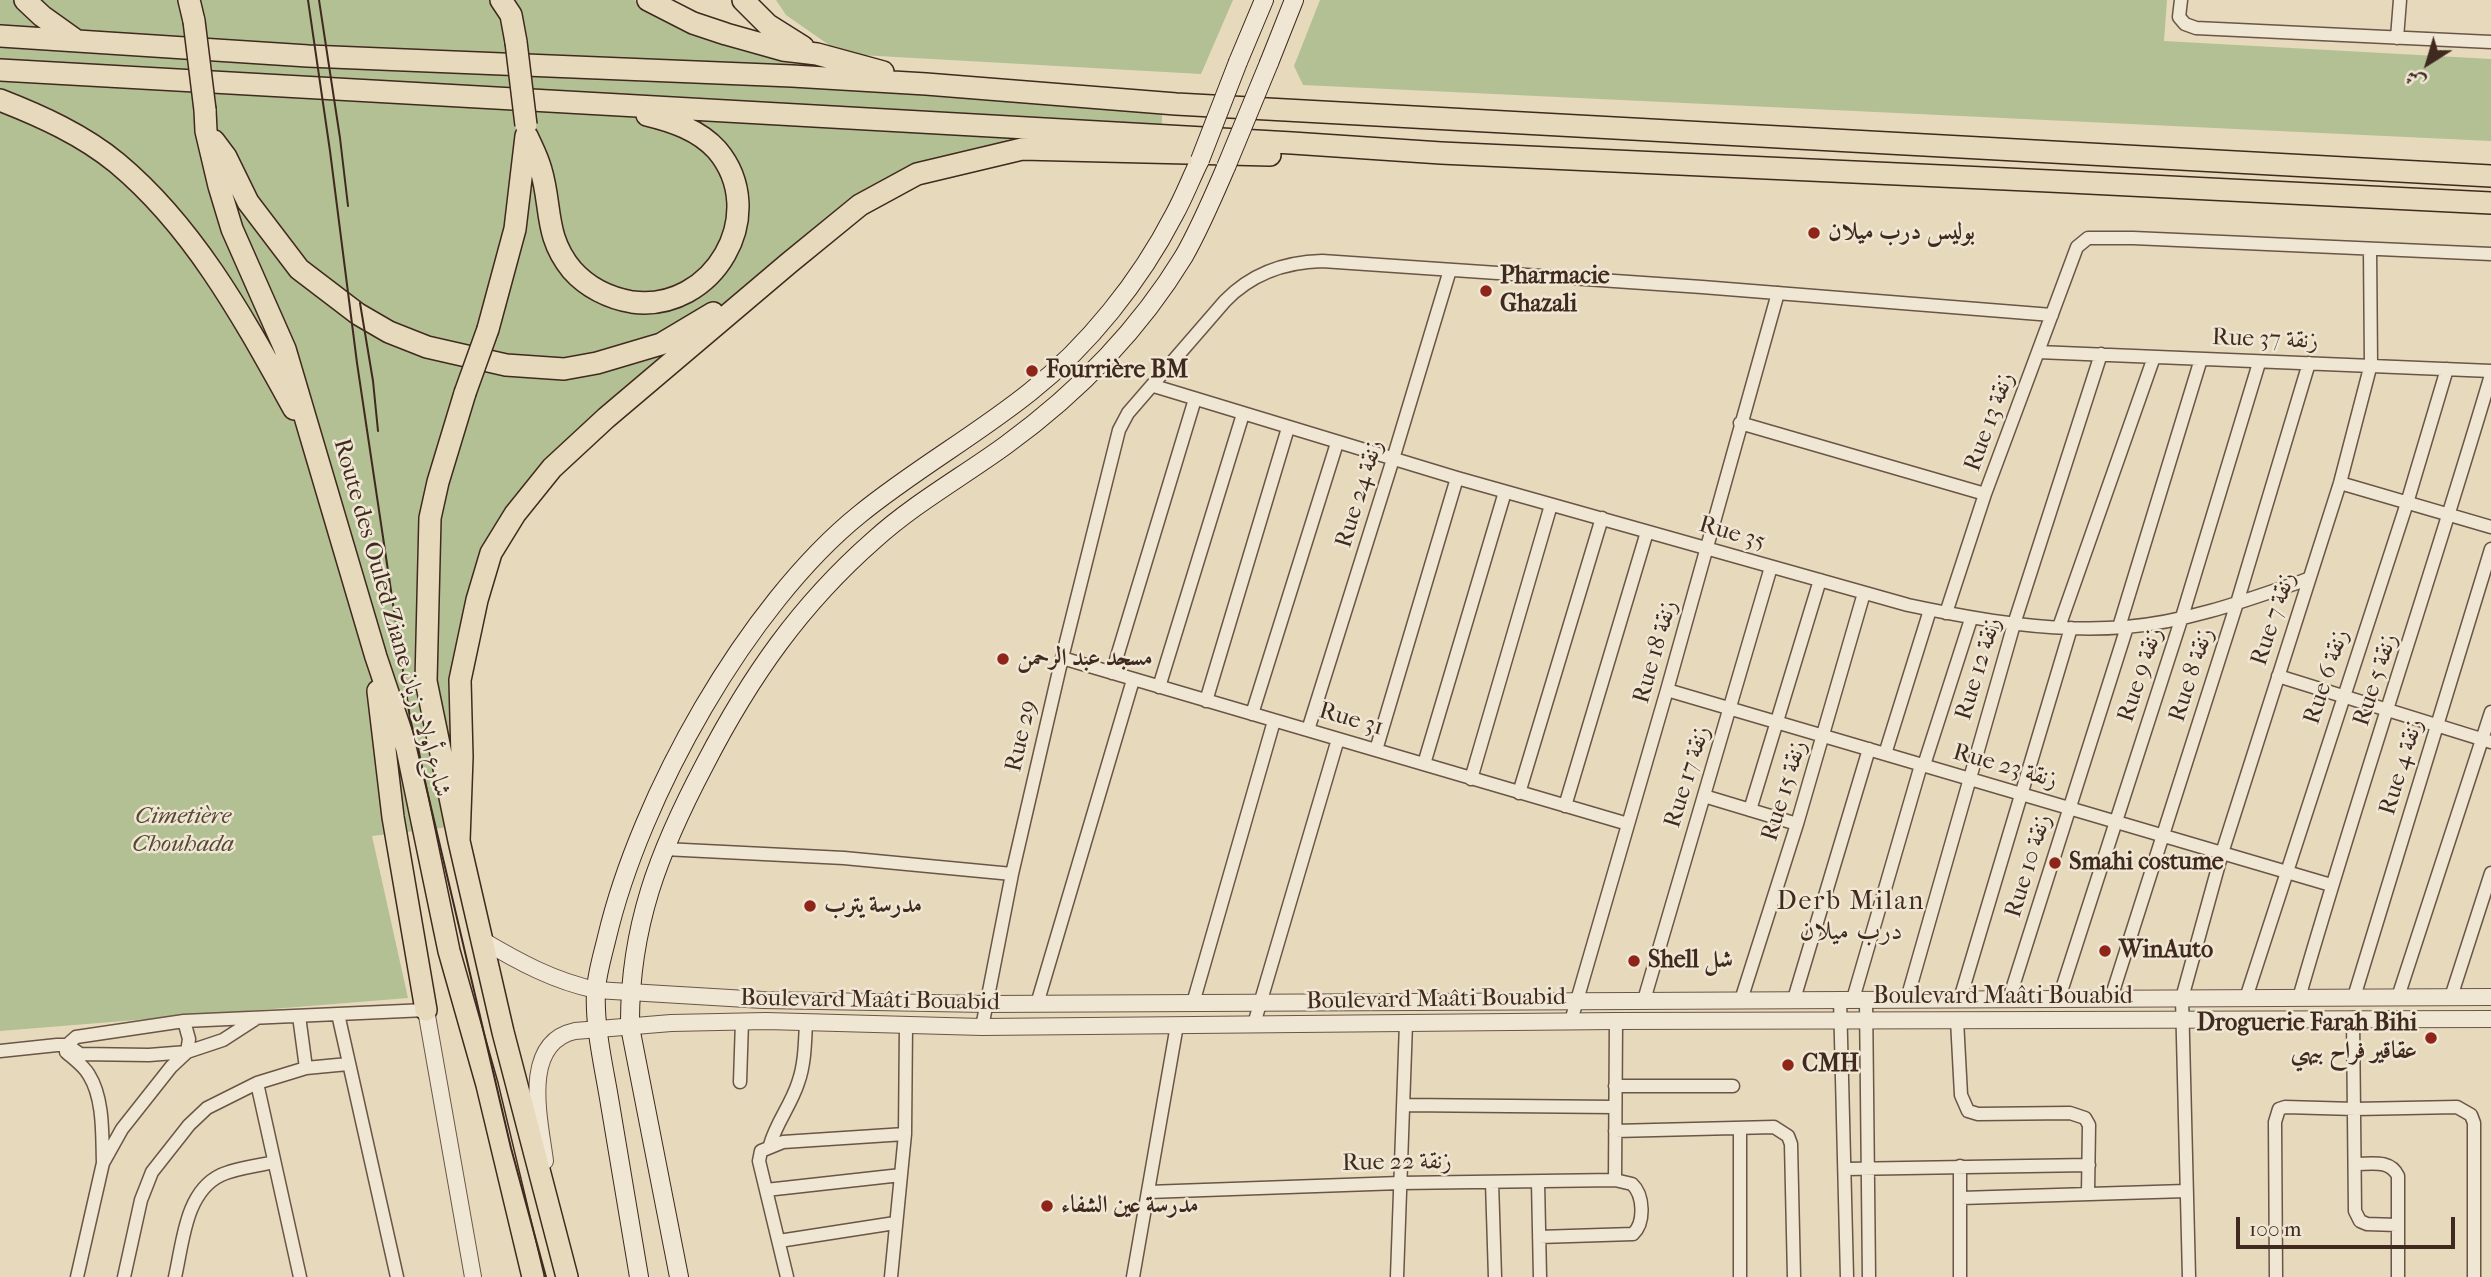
<!DOCTYPE html>
<html>
<head>
<meta charset="utf-8">
<style>
	body { margin:0 }
	#map { position:relative; width:2491px; height:1277px; overflow:hidden; background:#e7d9bc; font-family:"IM FELL French Canon",Amiri,serif }
	canvas { display:block }
	.north { position:absolute; left:2393px; top:28px; width:70px; height:70px; -webkit-text-stroke:5px #efe6d3; paint-order:stroke; rotate:217deg; font-size:19px; font-weight:700; line-height:28px; text-align:center; color:#40291e }
	.north::after { content:''; display:block; margin:auto; width:24px; height:32px; background:#40291e; clip-path:polygon(50% 0,100% 100%,50% 72%,0 100%) }
	.scale { position:absolute; left:2236px; top:1217px; width:219px; height:32px; box-sizing:border-box; border:4px solid #40291e; border-top:0; padding-left:9px; font-size:21px; line-height:24px; white-space:nowrap; color:#40291e; -webkit-text-stroke:5px #efe6d3; paint-order:stroke }
</style>
</head>
<body>
<div id="map">
<canvas width="2491" height="1277"></canvas>
<div class="north">ش</div>
<div class="scale">100 m</div>
</div>
<script>
const ctx = document.querySelector('canvas').getContext('2d');
ctx.lineJoin = 'round';
function fill(path, color) { ctx.fillStyle = color; ctx.fill(path, 'evenodd'); }
function strokePath(path, color, width, dash) { ctx.strokeStyle = color; ctx.lineWidth = width; ctx.lineCap = dash ? 'butt' : 'round'; ctx.setLineDash(dash || []); ctx.stroke(path); }
function drawText(font, color, halo, rows, align = 'center') {
  ctx.font = font + ' "IM FELL French Canon",Amiri,serif'; ctx.lineWidth = 5; ctx.setLineDash([]); ctx.textBaseline = 'middle'; ctx.strokeStyle = halo; ctx.fillStyle = color; for (const [text, x, y, turn = 0] of rows) {
    ctx.save(); ctx.translate(x, y); ctx.rotate((+turn || 0) * Math.PI / 180); ctx.textAlign = isNaN(turn) ? turn : align; if (halo) ctx.strokeText(text, 0, 0); ctx.fillText(text, 0, 0); ctx.restore();
  }
}
fill(new Path2D(`
	M0,0H634L725,43L831,70L1163,100L1160,157L977,155L855,217L528,496L476,586L458,826L372,836L408,998L0,1031Z
	M776,0H1233L1201,74L842,54L786,15Z
	M1320,0H2167L2164,41L2491,59V141L1303,85L1294,66Z`), '#b2c093');
const minor = new Path2D(`
	M2181,0L2179,17L2185,24L2196,28L2491,42
	M2397,38L2400,0
	M2038,352L2491,371
	M1154,386L1457,478L1908,605C1979,620 2053,633 2126,627C2189,622 2250,599 2308,579
	M1740,423L1985,494
	M2340,483L2491,527
	M1946,613L1985,494L2077,247L2088,238H2133L2491,254
	M2059,627L2154,357
	M2119,627L2201,359
	M1062,658L1628,824
	M1112,673L1195,399
	M2278,676L2491,742
	M1159,687L1243,414
	M1667,690L2331,885
	M1206,701L1288,428
	M1252,714L1337,443
	M1308,730L1393,459L1450,270
	M1376,750L1457,478
	M1885,754L1930,610
	M1424,764L1505,492
	M1924,765L1971,619
	M1471,779L1551,505
	M1519,793L1602,518
	M1704,796L1797,824
	M1565,806L1647,532
	M1750,810L1820,580
	M664,849L844,858L1012,874
	M2354,997L2491,549
	M2398,997L2491,712
	M2451,997L2491,873
	M2059,998L2182,617L2259,363
	M2111,998L2237,603L2309,363
	M2246,998L2407,503L2447,369
	M2299,998C2359,789 2429,584 2491,375
	M1794,999L1869,749
	M1840,999L1847,1277
	M1853,999L1921,765
	M1866,999L1869,1277
	M1907,999L2014,624L2101,354
	M1960,999L2071,628
	M2009,999L2127,627
	M1644,1000L1771,567
	M1741,1000L1797,824L1864,593
	M1193,1003L1274,721
	M1037,1004L1133,680
	M338,1014L397,1277
	M299,1016L306,1068
	M2353,1018L2355,1211L2360,1221L2367,1224L2397,1225
	M1957,1020L1961,1095L1968,1111L1978,1114L2070,1113L2085,1118L2089,1125L2088,1193
	M1571,1021L1667,690L1778,293
	M1254,1024L1338,739
	M982,1027L1012,874L1062,658L1119,430L1128,413L1225,301C1251,274 1285,262 1322,261L1702,287L2052,315
	M67,1045L76,1037L184,1021L426,1010
	M0,1051L57,1045H67L80,1054L149,1055L187,1052L223,1040L257,1018
	M66,1052C74,1059 84,1066 89,1075C104,1099 102,1135 103,1162
	M740,1082L742,1021
	M257,1083L300,1277
	M1615,1086H1733
	M1403,1105L1615,1107
	M1615,1131L1774,1127L1788,1136L1791,1144L1794,1277
	M770,1145C776,1123 791,1105 798,1083C805,1064 805,1042 806,1022
	M2355,1164C2371,1164 2390,1159 2398,1176V1277
	M1845,1169L2089,1165
	M1615,1180L1616,1021
	M1492,1182L1495,1277
	M1538,1182L1540,1277
	M766,1190L901,1175
	M1148,1192L1400,1183L1615,1180L1632,1184C1644,1195 1645,1223 1633,1234L1539,1237
	M1961,1198L2186,1191
	M779,1241L895,1223
	M77,1277L103,1163L122,1129L171,1067L187,1052L189,1039L184,1021
	M124,1277L141,1200L152,1172L189,1125L207,1108L257,1083L306,1068L348,1064
	M175,1277C183,1243 185,1192 221,1175C236,1168 257,1166 274,1162
	M787,1277L759,1161L761,1151L783,1142L905,1134
	M891,1277L905,1134L906,1024
	M1133,1277L1177,1025
	M1397,1277L1406,1023
	M1740,1277V1128
	M1960,1277V1166
	M2189,1277L2182,998L2222,853L2340,483L2371,364L2370,249
	M2276,1277L2275,1122L2279,1109L2285,1107L2355,1109L2457,1107L2471,1115L2474,1123V1277`);
const tertiary = new Path2D(`
	M482,940C519,962 554,981 596,990L763,1000L986,1004L2491,997
	M426,1010L473,1277
	M545,1161C540,1121 520,1043 575,1031L671,1023L766,1021L982,1027L1616,1021L2491,1019`);
const secondary = new Path2D(`
	M1238,62L1264,0
	M1269,63L1294,0
	M639,1277C629,1219 620,1162 610,1104C604,1067 594,1027 596,990C597,973 603,954 607,937C640,797 747,605 860,514C914,470 975,436 1030,392C1088,346 1140,281 1174,215C1184,197 1191,178 1200,160
	M679,1277L630,1027C629,927 659,851 705,764C750,677 800,605 874,540C915,503 962,477 1006,445C1076,394 1139,330 1184,256C1200,228 1213,197 1226,167`);
const trunk = new Path2D(`
	M25,0L42,16L77,41
	M189,0L194,21
	M501,0L511,15L516,42
	M648,0L693,23L726,34L783,50L817,54L883,72
	M743,0L768,25L803,47
	M0,36L308,56L792,76L926,84L1176,104L2491,176
	M0,70L1292,143L1441,153L2049,181L2491,203
	M0,100C41,116 83,135 117,163C196,229 245,321 294,409
	M205,110L206,131L219,186L232,229L285,349L376,657L407,749L449,951L487,1085L533,1277
	M527,136C532,147 538,158 541,170C552,207 544,236 572,270C587,287 609,298 632,302C713,313 771,214 717,150C699,130 672,121 647,115
	M214,141L226,157L248,202L299,269L358,314L389,332L427,347L506,365L564,369L597,363L661,344L713,313
	M488,329L515,229L526,136
	M465,393L438,482L430,518L426,681L459,841L503,1032L567,1277
	M378,691L393,817L426,1010
	M459,841L462,757L460,680L477,600L491,553L515,514L552,468L606,418L789,263L860,205L917,174L1022,149L1270,155`);
strokePath(minor, '#6a5546', 15);
strokePath(tertiary, '#6a5546', 18);
strokePath(secondary, '#40291e', 20);
strokePath(trunk, '#40291e', 24);
strokePath(minor, '#efe6d3', 12);
strokePath(tertiary, '#efe6d3', 16);
strokePath(secondary, '#efe6d3', 18);
strokePath(trunk, '#e7d9bc', 21);
strokePath(new Path2D(`
	M308,0L330,151L357,363L410,718L511,1148L546,1277
	M319,0L340,138L348,206
	M360,303L373,381L378,431`), '#40291e', 2);
const secondaryBridge = new Path2D(`
	M1200,160L1238,62
	M1226,167L1269,63`);
const trunkBridge = new Path2D(`
	M194,21L205,110
	M516,42L526,125
	M465,393L488,329`);
strokePath(secondaryBridge, '#40291e', 20, []);
strokePath(trunkBridge, '#40291e', 24, []);
strokePath(secondaryBridge, '#efe6d3', 18);
strokePath(trunkBridge, '#e7d9bc', 21);
for (const [x, y, r, color] of [
	[1814,233,7,"#8f2418"],
	[1486,291,7,"#8f2418"],
	[1032,371,7,"#8f2418"],
	[1003,659,7,"#8f2418"],
	[2055,863,7,"#8f2418"],
	[810,906,7,"#8f2418"],
	[2105,951,7,"#8f2418"],
	[1634,961,7,"#8f2418"],
	[2431,1038,7,"#8f2418"],
	[1788,1065,7,"#8f2418"],
	[1047,1206,7,"#8f2418"]
]) { const dot = new Path2D(); dot.arc(x, y, r, 0, 2 * Math.PI); ctx.fillStyle = color; ctx.fill(dot); strokePath(dot, '#efe6d3', 2.5); }
drawText('bold 24px', '#40291e', '#efe6d3', [
	["بوليس درب ميلان",1828,233],
	["Pharmacie",1500,277],
	["Ghazali",1500,305],
	["Fourrière BM",1046,371],
	["مسجد عبد الرحمن",1017,659],
	["Smahi costume",2069,863],
	["مدرسة يترب",824,906],
	["WinAuto",2119,951],
	["Shell شل",1648,961],
	["Droguerie Farah Bihi",2417,1024,"right"],
	["عقاقير فراح بيهي",2417,1052,"right"],
	["CMH",1802,1065],
	["مدرسة عين الشفاء",1061,1206]
], 'left');
drawText('24px', '#40291e', '#efe6d3', [
	["Rue 37 زنقة",2265,340,2],
	["Rue 13 زنقة",1990,422,-70],
	["Rue 24 زنقة",1360,494,-73],
	["Rue 35",1732,534,16],
	["Route des Ouled Ziane شارع أولاد زيان",391,618,74],
	["Rue 7 زنقة",2274,619,-72],
	["Rue 18 زنقة",1656,652,-74],
	["Rue 12 زنقة",1979,669,-73],
	["Rue 9 زنقة",2141,675,-72],
	["Rue 8 زنقة",2192,675,-72],
	["Rue 6 زنقة",2327,677,-72],
	["Rue 5 زنقة",2376,680,-72],
	["Rue 31",1351,720,16],
	["Rue 29",1022,736,-77],
	["Rue 23 زنقة",2005,767,16],
	["Rue 4 زنقة",2402,767,-73],
	["Rue 17 زنقة",1688,777,-73],
	["Rue 15 زنقة",1785,791,-73],
	["Rue 10 زنقة",2029,866,-73],
	["Boulevard Maâti Bouabid",2003,997],
	["Boulevard Maâti Bouabid",1436,1000,-1],
	["Boulevard Maâti Bouabid",870,1001,1],
	["Rue 22 زنقة",1397,1163,-1]
]);
drawText('italic 24px', '#574735', '#efe6d3', [
	["Cimetière",183,817],
	["Chouhada",183,845]
]);
ctx.letterSpacing = '2px';
drawText('26px', '#40291e', '#efe6d3', [
	["Derb Milan",1851,903],
	["درب ميلان",1851,933]
]);
ctx.letterSpacing = '0px';
</script>
</body>
</html>
